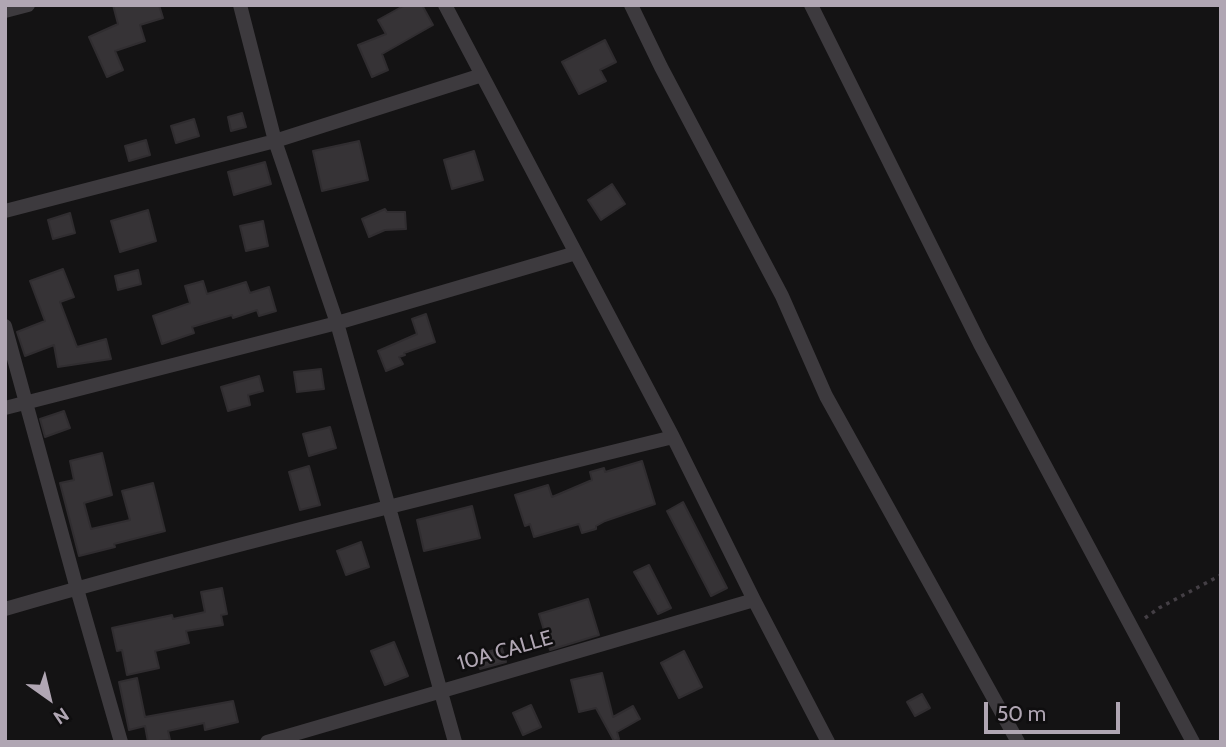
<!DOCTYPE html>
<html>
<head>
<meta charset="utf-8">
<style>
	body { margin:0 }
	#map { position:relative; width:1226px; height:747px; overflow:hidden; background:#141314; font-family:Cabin,sans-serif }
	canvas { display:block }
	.frame { position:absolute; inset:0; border:7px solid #b0a6b3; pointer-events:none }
	.north { position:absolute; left:14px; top:663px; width:70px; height:70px; -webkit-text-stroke:5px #0f0e0f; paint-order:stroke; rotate:146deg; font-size:19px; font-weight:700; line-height:28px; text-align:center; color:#b0a6b3 }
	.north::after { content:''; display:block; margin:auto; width:24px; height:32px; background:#b0a6b3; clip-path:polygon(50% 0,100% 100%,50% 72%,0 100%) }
	.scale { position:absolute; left:984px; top:702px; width:136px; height:32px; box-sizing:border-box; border:4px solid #b0a6b3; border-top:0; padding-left:9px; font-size:21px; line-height:24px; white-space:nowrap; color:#b0a6b3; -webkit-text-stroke:5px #0f0e0f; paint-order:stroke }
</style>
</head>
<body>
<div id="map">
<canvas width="1226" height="747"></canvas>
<div class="frame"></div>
<div class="north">N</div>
<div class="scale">50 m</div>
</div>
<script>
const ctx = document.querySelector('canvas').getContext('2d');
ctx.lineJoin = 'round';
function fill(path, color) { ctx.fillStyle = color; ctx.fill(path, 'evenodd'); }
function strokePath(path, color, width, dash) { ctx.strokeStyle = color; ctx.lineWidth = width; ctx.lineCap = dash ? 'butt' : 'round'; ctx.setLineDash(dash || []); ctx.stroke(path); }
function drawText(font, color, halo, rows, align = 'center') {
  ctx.font = font + ' Cabin,sans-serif'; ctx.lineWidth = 5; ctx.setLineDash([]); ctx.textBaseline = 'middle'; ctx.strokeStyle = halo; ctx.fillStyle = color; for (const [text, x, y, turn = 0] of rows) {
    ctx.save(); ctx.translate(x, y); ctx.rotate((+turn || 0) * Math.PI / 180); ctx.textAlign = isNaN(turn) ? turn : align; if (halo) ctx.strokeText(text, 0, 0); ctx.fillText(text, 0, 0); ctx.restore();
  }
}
const building = new Path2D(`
	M113,5H159L163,18L140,25L145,41L115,51L123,70L107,77L89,37L118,24Z
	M405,5H422L433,25L382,54L388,70L372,77L358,45L386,34L378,20Z
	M605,40L616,62L600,70L606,81L579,94L562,62Z
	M242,113L246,127L231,131L228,117Z
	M194,119L199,136L176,143L171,126Z
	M146,140L150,155L129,161L125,146Z
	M359,141L368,180L322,191L313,151Z
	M474,151L483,180L452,189L444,160Z
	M265,162L271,184L234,195L228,172Z
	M612,184L625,204L601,220L588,200Z
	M385,209L387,212H405L406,229L385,230L369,237L362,219Z
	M148,210L156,241L120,252L111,221Z
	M70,213L75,233L53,239L48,220Z
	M263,221L268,246L246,251L240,226Z
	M63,269L74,297L60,302L77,347L106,339L111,359L58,367L54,345L25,356L17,332L45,321L30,281Z
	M138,270L141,284L118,290L115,276Z
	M203,281L207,294L246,282L250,293L269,287L276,311L259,316L257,310L233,318L232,315L192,327L194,333L162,344L153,316L190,303L185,286Z
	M426,314L435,342L404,353L405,355L399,357L403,364L386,371L378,351L417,334L412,319Z
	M321,369L324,389L297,392L294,372Z
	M259,376L263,391L248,395L250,405L228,411L221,387Z
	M64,411L70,428L45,437L40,419Z
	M330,427L336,448L309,456L303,434Z
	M102,453L112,495L84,503L91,529L130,520L122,491L153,483L165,531L114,544L115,547L79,556L60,483L74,480L70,461Z
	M642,461L655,504L605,521L596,526V529L582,533L579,524L534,537L530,524L525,526L515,495L548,485L552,497L592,480L590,472L604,468L605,472Z
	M309,466L320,505L300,510L289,472Z
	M683,502L727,588L711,596L667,511Z
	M472,506L480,538L424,551L417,520Z
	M361,542L369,567L346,575L337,551Z
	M649,565L671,608L658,614L634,572Z
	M222,588L227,614L221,615L223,625L186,631L189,643L155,651L159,668L127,675L122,650L117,651L112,628L172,615L173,619L205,612L201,592Z
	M588,599L599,635L550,650L539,614Z
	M394,642L408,676L385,685L371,651Z
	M502,648L506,662L480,669L476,655Z
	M684,651L702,687L679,698L661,663Z
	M602,673L613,717L633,706L640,719L617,732L619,739L614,741L596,708L579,712L571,680Z
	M137,678L145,717L233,701L238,722L205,730L204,723L168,731L170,740L148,742L145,726L129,730L119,682Z
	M922,694L930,708L915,716L907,702Z
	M531,705L541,727L523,735L513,713Z`);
fill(building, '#363336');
strokePath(building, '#302d30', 2);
strokePath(new Path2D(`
	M1145,618L1159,608L1221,575`), '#443f45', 3.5, [3.5, 5]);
strokePath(new Path2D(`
	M240,5L275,141L337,323L455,742
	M445,5L673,437L754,600L828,742
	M631,5L661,67L782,296L826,396L1018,742
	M811,5L980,344L1193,742
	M5,11L28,5
	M5,211L275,141L482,75
	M5,326L77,589L121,742
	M5,408L337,323L576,253
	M5,609C226,545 450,492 673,437
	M267,742L754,600`), '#3d3a3e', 14);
drawText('21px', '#b0a6b3', '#0f0e0f', [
	["10A CALLE",505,651,-16]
]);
</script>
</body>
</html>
